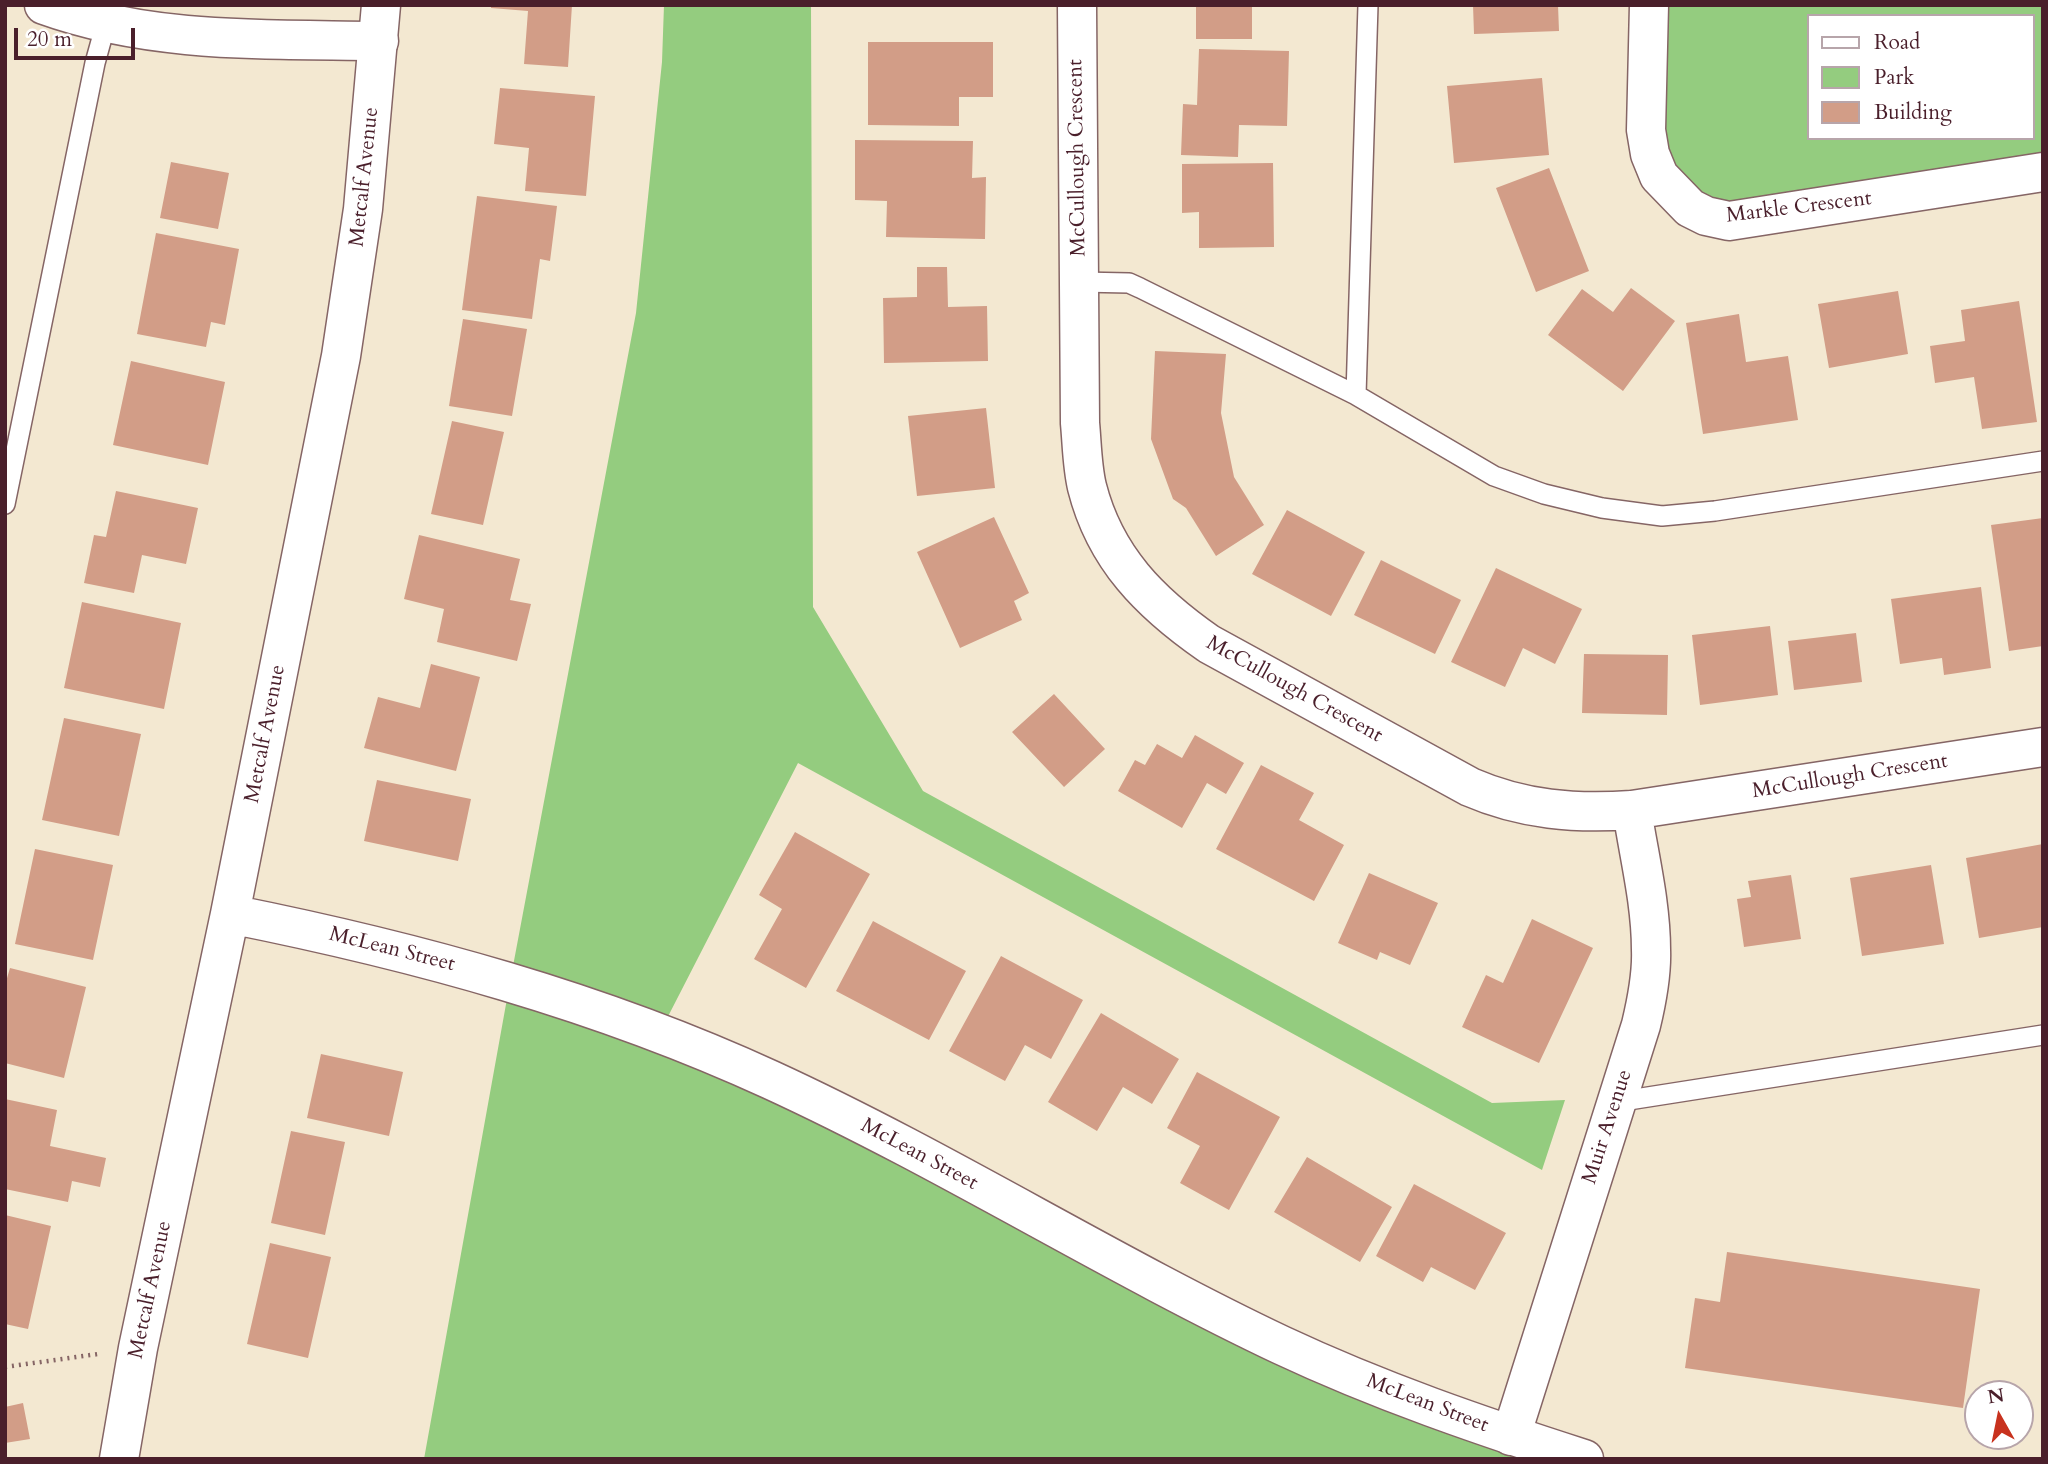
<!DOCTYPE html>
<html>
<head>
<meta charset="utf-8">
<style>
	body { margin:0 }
	#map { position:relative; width:2048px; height:1464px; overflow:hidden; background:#f3e8d1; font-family:Cardo,serif }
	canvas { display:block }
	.frame { position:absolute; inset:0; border:7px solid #4a1f2b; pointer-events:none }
	.legend { position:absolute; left:1807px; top:14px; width:228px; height:126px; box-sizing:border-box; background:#fff; border:2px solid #b7a5aa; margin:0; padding:9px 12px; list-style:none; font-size:21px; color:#4a1f2b }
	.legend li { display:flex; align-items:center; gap:14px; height:35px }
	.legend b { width:35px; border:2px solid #b7a5aa }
	.north { position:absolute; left:1964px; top:1380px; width:70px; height:70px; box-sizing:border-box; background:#fff; border:2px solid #b7a5aa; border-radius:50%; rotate:351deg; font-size:19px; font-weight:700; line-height:28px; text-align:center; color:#4a1f2b }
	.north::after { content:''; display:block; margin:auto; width:24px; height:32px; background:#c8321e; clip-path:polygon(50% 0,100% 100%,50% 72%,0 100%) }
	.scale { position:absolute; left:14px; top:28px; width:121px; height:32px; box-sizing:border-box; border:4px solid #4a1f2b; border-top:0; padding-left:9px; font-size:21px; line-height:24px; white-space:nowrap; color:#4a1f2b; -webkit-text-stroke:5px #fff; paint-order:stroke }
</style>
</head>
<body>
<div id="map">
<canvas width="2048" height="1464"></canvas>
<div class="frame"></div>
<ul class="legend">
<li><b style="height:9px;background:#fff"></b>Road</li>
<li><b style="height:19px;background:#94cc7f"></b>Park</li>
<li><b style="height:19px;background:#d29d87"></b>Building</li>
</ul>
<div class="north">N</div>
<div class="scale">20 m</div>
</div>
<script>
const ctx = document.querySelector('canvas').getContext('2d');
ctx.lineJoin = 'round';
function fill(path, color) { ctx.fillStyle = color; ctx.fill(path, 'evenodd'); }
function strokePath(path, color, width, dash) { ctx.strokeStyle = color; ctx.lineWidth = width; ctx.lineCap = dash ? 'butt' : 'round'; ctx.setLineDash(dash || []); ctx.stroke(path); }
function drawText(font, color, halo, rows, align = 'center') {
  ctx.font = font + ' Cardo,serif'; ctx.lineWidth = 5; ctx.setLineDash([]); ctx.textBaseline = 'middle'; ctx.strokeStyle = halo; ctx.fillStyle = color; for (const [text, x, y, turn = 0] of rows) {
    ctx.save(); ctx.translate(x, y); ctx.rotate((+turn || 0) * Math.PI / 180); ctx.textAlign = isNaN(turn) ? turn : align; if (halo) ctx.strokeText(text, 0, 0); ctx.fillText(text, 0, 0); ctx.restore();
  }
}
fill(new Path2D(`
	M664,5H811L813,607L923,791L1492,1103L1565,1100L1542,1170L798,763L659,1034L1208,1308L1584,1459H424L510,982L636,313L662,62Z
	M1649,5H2043V172L1729,221L1672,192ZM1808,16H2032V138H1808Z`), '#94cc7f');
fill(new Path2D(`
	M491,5H572L568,67L524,64L528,11L491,8Z
	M1196,5H1252V39H1196Z
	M1473,5H1558L1559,31L1474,34Z
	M868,42H993V97H959V126L868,125Z
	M1199,49L1289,51L1287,126L1239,125L1238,157L1181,155L1183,104L1197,105Z
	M1542,78L1549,155L1454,163L1447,86Z
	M500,88L595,96L586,196L525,191L529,148L494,144Z
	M855,140L973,141L972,178L986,177L985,239L886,237L887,201L855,200Z
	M171,162L229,173L218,229L160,218Z
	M1273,163L1274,247L1199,248V212L1182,213V164Z
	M1549,168L1589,271L1536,292L1496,188Z
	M477,196L557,206L550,261L540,259L532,319L462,310Z
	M156,233L239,249L225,325L211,322L206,347L137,334Z
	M917,267H947L948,307L987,306L988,361L884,363L883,298L917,297Z
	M1631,288L1675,321L1623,391L1548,335L1582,289L1613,312Z
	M1898,291L1908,354L1829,368L1818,304Z
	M2019,301L2037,422L1982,429L1974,377L1935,383L1930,346L1965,341L1961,310Z
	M1739,314L1746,362L1788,356L1798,420L1703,434L1686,323Z
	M463,319L527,329L512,416L449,406Z
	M1155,351L1226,354L1221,413L1234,477L1264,525L1216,556L1186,508L1173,499L1151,439Z
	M131,361L225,382L208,465L113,445Z
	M986,408L995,488L917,496L908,416Z
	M452,421L504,432L483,525L431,514Z
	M116,491L198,508L186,564L142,555L134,593L84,583L94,535L106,537Z
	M1287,510L1365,552L1331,616L1252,574Z
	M994,517L1029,593L1014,601L1022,620L960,648L917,552Z
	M2043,518V646L2009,651L1991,525Z
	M419,535L520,559L510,600L531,604L517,661L437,642L444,609L404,599Z
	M1381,560L1461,600L1435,654L1354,615Z
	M1496,568L1582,609L1555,664L1523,648L1505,687L1451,662Z
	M1981,587L1991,668L1944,675L1942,658L1900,664L1891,599Z
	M82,602L181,623L164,709L64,688Z
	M1770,626L1778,695L1700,705L1692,635Z
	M1856,633L1862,682L1794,690L1788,641Z
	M1584,654L1668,655L1667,715L1582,713Z
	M431,664L480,677L456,771L364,748L378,697L420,708Z
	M1054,694L1105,749L1064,787L1012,732Z
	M64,718L141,734L119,836L42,820Z
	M1195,735L1244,763L1226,794L1207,783L1182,828L1118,791L1135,760L1145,765L1157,744L1182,758Z
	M1261,765L1314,793L1299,820L1344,845L1314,901L1216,849Z
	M377,780L471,799L458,861L364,841Z
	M795,832L870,874L806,988L754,959L782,909L759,895Z
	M2043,844V927L1979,938L1966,858Z
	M35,849L113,865L93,960L15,944Z
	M1931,865L1944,944L1862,956L1850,878Z
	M1369,873L1438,903L1410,965L1380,952L1377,960L1338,943Z
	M1791,875L1801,939L1744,947L1737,899L1751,897L1748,881Z
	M1532,919L1593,948L1539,1063L1462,1027L1486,975L1503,983Z
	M873,921L966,971L929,1040L836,991Z
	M1001,956L1083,1000L1051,1059L1025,1045L1005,1081L949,1051Z
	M10,968L86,987L64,1078L5,1063V985Z
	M1101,1013L1179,1059L1152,1104L1123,1087L1097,1131L1048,1102Z
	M321,1054L403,1072L389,1136L307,1118Z
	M1197,1072L1280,1117L1229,1210L1180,1183L1200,1146L1167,1128Z
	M5,1099L57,1110L50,1146L106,1158L100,1187L72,1181L68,1202L5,1189Z
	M291,1131L345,1142L325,1235L271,1223Z
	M1307,1157L1392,1207L1360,1262L1274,1212Z
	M1414,1184L1506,1233L1475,1290L1431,1267L1423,1282L1376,1256Z
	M5,1215L51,1226L28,1329L5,1324Z
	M270,1243L331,1257L308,1358L247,1344Z
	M1727,1252L1980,1289L1963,1408L1685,1368L1695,1298L1720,1302Z
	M23,1403L30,1439L5,1443V1407Z`), '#d29d87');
const service = new Path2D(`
	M1080,282L1129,283L1140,288L1356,395L1494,476L1544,494L1602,508L1662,516L1715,511L2043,461
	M1356,395L1368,5
	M5,504L95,63L108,16
	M1616,1102L2043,1035`);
const minor = new Path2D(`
	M44,5C152,44 266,39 379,41
	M1077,5L1080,423C1082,444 1082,466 1087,487C1105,558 1150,603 1209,644L1470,787C1523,810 1575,814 1632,810L2043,747
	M1649,5L1646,130L1650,154L1659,176L1690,208L1706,216L1729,221L2043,172
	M1511,1436L1641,1025C1647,1000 1652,975 1651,950C1651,903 1639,856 1632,810`);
const tertiary = new Path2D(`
	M230,914C415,951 599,1001 771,1080C945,1160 1108,1263 1281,1345C1379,1391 1481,1426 1584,1459
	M119,1459L138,1348L230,914L341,356L363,209L381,5`);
strokePath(service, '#856565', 22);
strokePath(minor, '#856565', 41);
strokePath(tertiary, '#856565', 41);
strokePath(new Path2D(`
	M5,1367L98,1354`), '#856565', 4.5, [2, 5]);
strokePath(service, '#fff', 19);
strokePath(minor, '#fff', 38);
strokePath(tertiary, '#fff', 38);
drawText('21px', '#4a1f2b', '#fff', [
	["McCullough Crescent",1078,158,-91],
	["Metcalf Avenue",365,177,-84],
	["Markle Crescent",1799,208,-7],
	["McCullough Crescent",1294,690,29],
	["Metcalf Avenue",266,734,-79],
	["McCullough Crescent",1850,777,-9],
	["McLean Street",392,950,14],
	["Muir Avenue",1608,1127,-72],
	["McLean Street",919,1155,28],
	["Metcalf Avenue",151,1290,-78],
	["McLean Street",1427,1404,21]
]);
</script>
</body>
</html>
